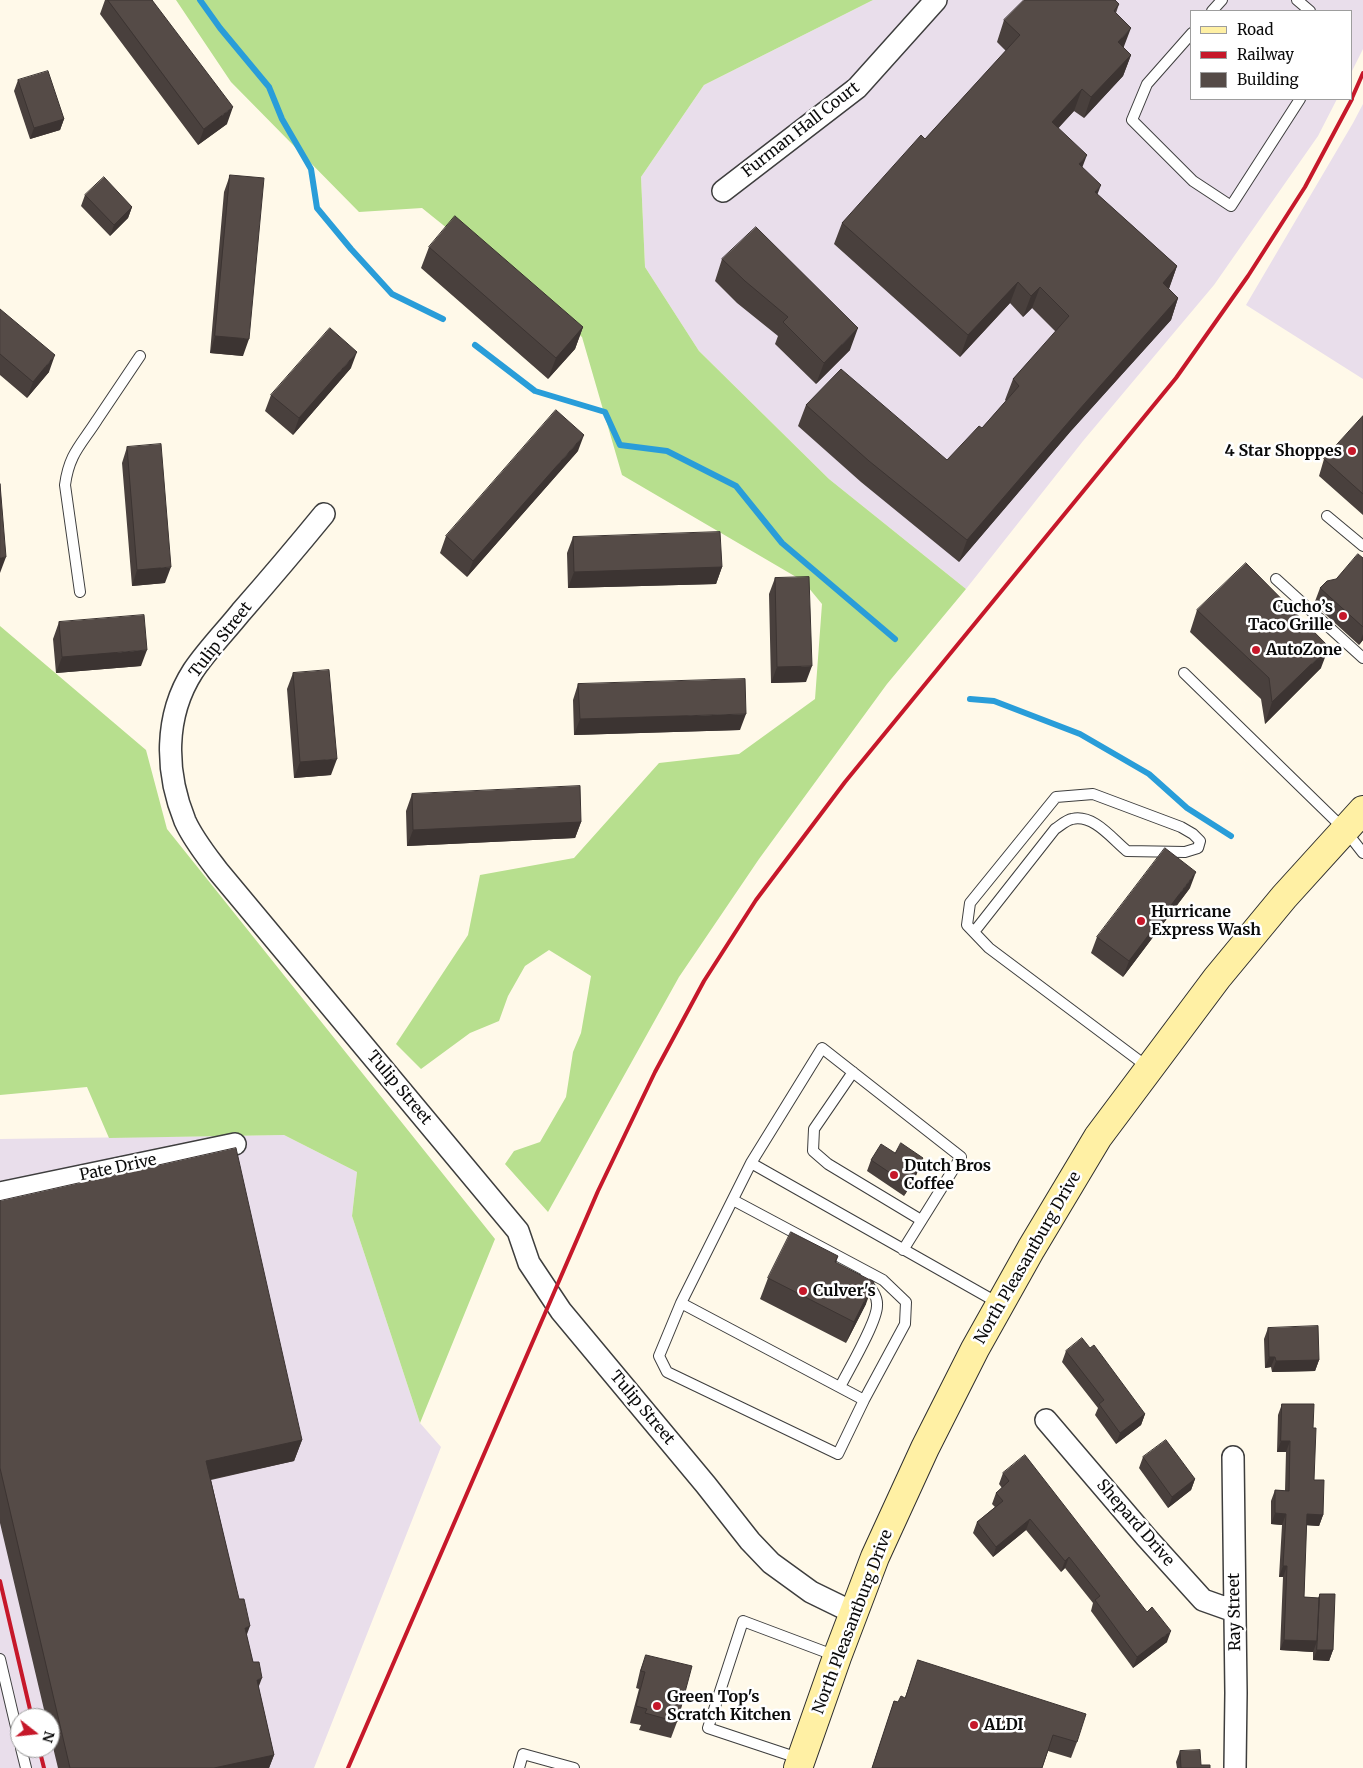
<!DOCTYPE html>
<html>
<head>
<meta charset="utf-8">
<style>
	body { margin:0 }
	#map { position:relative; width:1363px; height:1768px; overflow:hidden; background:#fff9e9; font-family:Merriweather,serif }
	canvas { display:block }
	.legend { position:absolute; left:1190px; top:10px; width:162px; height:90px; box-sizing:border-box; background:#fff; border:1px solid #9d9d9d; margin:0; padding:6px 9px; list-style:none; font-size:15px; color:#0b0b0b }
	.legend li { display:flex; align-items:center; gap:10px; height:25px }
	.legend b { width:25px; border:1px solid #9d9d9d }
	.north { position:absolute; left:10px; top:1708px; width:50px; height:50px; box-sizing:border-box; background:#fff; border:1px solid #9d9d9d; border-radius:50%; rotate:106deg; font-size:14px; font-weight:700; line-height:20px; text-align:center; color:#0b0b0b }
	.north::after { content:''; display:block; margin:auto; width:18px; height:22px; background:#c6182a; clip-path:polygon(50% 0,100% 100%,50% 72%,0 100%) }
</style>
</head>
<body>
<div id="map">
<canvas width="1363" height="1768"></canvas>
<ul class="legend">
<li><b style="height:6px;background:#fff0a4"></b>Road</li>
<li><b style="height:6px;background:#c6182a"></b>Railway</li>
<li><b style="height:14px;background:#554b47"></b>Building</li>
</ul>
<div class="north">N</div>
</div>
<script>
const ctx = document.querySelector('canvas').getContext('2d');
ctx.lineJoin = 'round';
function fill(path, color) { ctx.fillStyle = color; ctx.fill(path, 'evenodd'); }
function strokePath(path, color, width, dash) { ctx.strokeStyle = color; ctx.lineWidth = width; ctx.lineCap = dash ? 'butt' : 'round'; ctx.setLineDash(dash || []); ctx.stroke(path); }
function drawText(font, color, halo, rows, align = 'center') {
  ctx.font = font + ' Merriweather,serif'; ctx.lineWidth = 5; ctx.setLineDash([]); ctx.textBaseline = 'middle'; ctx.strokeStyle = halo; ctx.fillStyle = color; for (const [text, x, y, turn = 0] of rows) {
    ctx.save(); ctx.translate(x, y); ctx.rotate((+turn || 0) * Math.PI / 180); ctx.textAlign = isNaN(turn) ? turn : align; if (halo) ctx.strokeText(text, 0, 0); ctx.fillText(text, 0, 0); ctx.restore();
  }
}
fill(new Path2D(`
	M873,0H1363V49L1352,71V11H1192V99H1337L1318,136L1214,285L1083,441L966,589L829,479L699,351L645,267L641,177L704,85Z
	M1363,104V379L1246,305L1353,123Z
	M284,1135L357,1172L352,1216L420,1423L441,1447L314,1768H0V1139ZM20,1718H50V1748H20Z`), '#e9deeb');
fill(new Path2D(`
	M176,0H873L704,85L641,177L645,267L699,351L829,479L966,589L887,684L759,859L679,977L548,1212L505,1164L514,1151L540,1142L566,1097L573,1052L581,1033L591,976L549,950L525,966L508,996L499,1021L470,1033L421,1069L396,1044L468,935L480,875L574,858L659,763L739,754L815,699L822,604L803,581L622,475L582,337L422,208L359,212L231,82Z
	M0,626L146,750L167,829L495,1239L420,1423L352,1216L357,1172L284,1135L109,1138L87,1087L0,1095Z`), '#b7df8e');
strokePath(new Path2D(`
	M200,0L220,28L269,87L282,119L311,169L317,208L351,249L392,294L443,319
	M475,345L535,391L605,412L620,445L667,451L736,486L782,543L895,639
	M970,699L994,701L1080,734L1149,774L1187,808L1231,836`), '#299dd9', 6);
const lane = new Path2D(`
	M1297,0L1310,11
	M1212,11L1222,0
	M1192,33L1147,84L1132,120L1193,181L1231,206L1300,99
	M1327,516L1363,546
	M1276,579L1363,658
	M80,592L65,485C69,454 81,445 97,420C111,399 125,378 140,356
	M1184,673L1345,830L1363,853
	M974,932L1055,829C1060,826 1066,820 1072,819C1094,814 1112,839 1127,851L1185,852L1198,848L1200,841L1193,834L1181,827L1093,794L1056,797L970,903L967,925L989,948L1149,1068
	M853,1072L814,1129L813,1151L828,1164L921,1220
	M751,1163L822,1048L961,1157L903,1250
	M733,1200L883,1280L906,1302L905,1324L864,1400L838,1454L667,1372L659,1356L681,1303L751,1163L1000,1304
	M681,1303L864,1400
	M840,1387C848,1371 877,1322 877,1306C878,1295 869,1286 863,1279
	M0,1659L20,1744
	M21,1748L26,1768
	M801,1759L708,1728L743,1621L836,1656
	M519,1768L523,1754L574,1768`);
const street = new Path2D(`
	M723,191L857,88L936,0
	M324,514C297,547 269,580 241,612C225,632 207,650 193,671C164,716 165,772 185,821C193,839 206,855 218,871L518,1231L529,1263L561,1311L706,1485L750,1541L771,1563L811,1592L854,1613
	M0,1193L235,1144
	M1046,1420L1146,1537L1203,1600L1234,1611
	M1233,1457L1236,1693L1235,1768`);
const secondary = new Path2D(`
	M798,1768L837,1657L875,1557L925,1448L975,1349L1031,1249L1098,1137L1217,978L1284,897L1363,810`);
strokePath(lane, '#3e3e3e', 12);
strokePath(street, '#3e3e3e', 24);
strokePath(secondary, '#2d2d2d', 30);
strokePath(lane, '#fff', 10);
strokePath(street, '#fff', 21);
strokePath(secondary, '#fff0a4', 28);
strokePath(new Path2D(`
	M1352,98L1363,73
	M0,1581L32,1718
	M39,1748L44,1768
	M348,1768L598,1191L655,1072L704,981L756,900L845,782L1176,378L1248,276L1305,187L1352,99`), '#c6182a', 4);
fill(new Path2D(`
	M105,0H152L227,124L198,145L100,14Z
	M1119,4L1116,13L1124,48L1131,55L1123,76L1084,118L1074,111L1058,128L1082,167L1097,194L1177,266L1169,289L1178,298L1171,320L1070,432L959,562L861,482L798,426L806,405L947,460L982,428L1006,401L1005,400L1013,379L1056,332L1032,308L1023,317L1010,303L960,357L834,244L842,223L925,139L1006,51L997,42L1004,20Z
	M18,80L64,119L60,130L30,139L14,91Z
	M230,175L243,356L210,353L224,192Z
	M85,195L132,207L128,218L110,236L81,206Z
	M429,247L583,327L575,349L548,379L421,268Z
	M722,259L850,350L816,384L775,344L778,336L737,303L715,281Z
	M0,309L49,372L27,398L0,375Z
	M351,368L293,435L265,411L271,395Z
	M1363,416V515L1319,476L1324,459Z
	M127,447L165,583L132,586L122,463Z
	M578,451L467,577L440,553L446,536Z
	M573,537L722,567L716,584L568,588L567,553Z
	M1363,558V640L1359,645L1314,604L1320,588L1336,579Z
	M775,578L806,682L771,683L769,594Z
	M1197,610L1321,668L1265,724L1261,699L1190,632Z
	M59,622L141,666L56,673L53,639Z
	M293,673L331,775L294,778L287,689Z
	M578,684L740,730L574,735L573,700Z
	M412,794L581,822L575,838L407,846L406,811Z
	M1190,888L1123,977L1091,953L1097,937Z
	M871,1160L919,1169L914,1180L904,1196L867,1171Z
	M0,1201L302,1440L294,1461L211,1480L274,1755L269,1768H58L50,1735V1718H46L0,1523Z
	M838,1256L836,1263L866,1304L846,1343L760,1299L768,1278Z
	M1268,1328L1319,1360L1315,1371L1272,1372L1271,1367L1265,1368L1264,1339Z
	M1066,1351L1145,1414L1141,1425L1116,1444L1095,1415L1098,1408L1062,1362Z
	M1282,1404L1313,1428L1314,1480L1323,1515L1319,1526L1306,1525L1304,1597L1318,1598L1320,1594L1333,1650L1329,1661L1313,1660V1650V1652L1280,1650L1283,1577H1279L1282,1525L1271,1524V1501L1275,1490L1285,1491L1286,1452H1277L1278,1415Z
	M1143,1457L1195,1479L1191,1490L1168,1508L1139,1468Z
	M1003,1473L1167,1642L1133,1668L1091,1611L1093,1603L1065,1568L1061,1572L1026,1530L993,1557L973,1533L977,1522L995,1507L992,1504L996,1493L1002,1488L999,1484Z
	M646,1655L677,1722L671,1738L639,1730L641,1725L630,1723L639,1689L636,1688L640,1671Z
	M918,1660L1077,1742L1071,1758L1048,1751L1042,1768H872L894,1701L898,1702L905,1698Z
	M1180,1751L1201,1765L1210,1768H1177L1176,1762Z`), '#49403d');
fill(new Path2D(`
	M1131,28L1123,49L1118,42Z
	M1131,55L1123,76L1084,118L1091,97Z
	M1082,89L1074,111L1044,144L1052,122Z
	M233,107L227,124L198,145L204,129Z
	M64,119L60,130L30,139L34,128Z
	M1087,155L1079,176V164Z
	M1101,185L1093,206L1095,192Z
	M132,207L128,218L110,236L114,225Z
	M1177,266L1169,288L1155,304L1163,283Z
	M1018,282L1010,303L960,357L968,335Z
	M1040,287L1032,308L1023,317L1031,296Z
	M1178,298L1171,320L1070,432L959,562L967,540L1078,411Z
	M583,327L575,349L548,379L556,358Z
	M858,328L850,350L816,384L824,363Z
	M215,336L249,339L243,356L210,353Z
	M357,352L351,368L293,435L299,418Z
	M55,355L49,372L27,398L33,382Z
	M584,435L578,451L467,577L473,561Z
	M6,557L0,573V558Z
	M171,567L165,583L132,586L137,570Z
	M722,567L716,584L568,588L574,572Z
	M1363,634V640L1359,645Z
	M1329,647L1321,668L1265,724L1272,702Z
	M147,650L141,666L56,673L62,657Z
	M812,666L806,682L771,683L777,667Z
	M746,714L740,730L574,735L580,719Z
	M337,759L331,775L294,778L300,762Z
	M581,822L575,838L407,846L413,830Z
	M1196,872L1190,888L1123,977L1129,961Z
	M923,1158L914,1180L904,1196L908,1185L916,1168Z
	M874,1282L866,1304L846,1343L854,1322Z
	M1269,1357H1275L1271,1367L1265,1368Z
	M1319,1360L1315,1371L1272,1372L1276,1361Z
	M1145,1414L1141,1425L1116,1444L1120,1433Z
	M302,1440L294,1461L198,1482L206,1461Z
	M1281,1441H1290L1286,1452H1277Z
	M1195,1479L1191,1490L1168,1508L1172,1497Z
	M1275,1513L1286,1514L1282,1525L1271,1524Z
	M1307,1514L1323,1515L1319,1526L1303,1525Z
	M1030,1519L1026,1530L993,1557L996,1547Z
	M1069,1557L1065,1568L1061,1572L1065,1561Z
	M1283,1566H1287L1283,1577H1279Z
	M250,1626L242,1648L245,1628Z
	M1171,1631L1167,1642L1133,1668L1137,1657Z
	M1284,1640L1317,1641L1313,1652L1280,1650Z
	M1317,1650H1333L1329,1661L1313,1660Z
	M262,1678L254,1699L257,1680Z
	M274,1755L269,1768H214Z`), '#3c3432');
const building = new Path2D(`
	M108,0H152L233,107L204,129Z
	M1024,0H1115L1119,4L1114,11L1131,28L1118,42L1131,55L1091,97L1082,89L1052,122L1087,155L1079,164L1101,185L1095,192L1177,266L1163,283L1178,298L1078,411L967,540L869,461L806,405L841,369L947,460L979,426L982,428L1019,386L1013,379L1069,316L1040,287L1031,296L1018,282L968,335L842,223L921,135L925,139L1020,35L1004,20Z
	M48,71L64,119L34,128L18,80Z
	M230,175L264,178L249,339L215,336Z
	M104,177L132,207L114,225L85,195Z
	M455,216L583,327L556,358L429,247Z
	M756,227L858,328L824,363L783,322L788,317L745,281L722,259Z
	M0,309L55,355L33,382L0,354Z
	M330,328L357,352L299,418L271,395Z
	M556,410L584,435L473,561L446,536Z
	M1363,416V494L1324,459Z
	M161,444L171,567L137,570L127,447Z
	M0,484L6,557L0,558Z
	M720,532L722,567L574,572L573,537Z
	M1358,554L1363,558V627L1320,588L1327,581L1336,579Z
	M1246,563L1329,647L1272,702L1269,678L1197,610Z
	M809,577L812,666L777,667L775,578Z
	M144,615L147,650L62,657L59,622Z
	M329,670L337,759L300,762L293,673Z
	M745,679L746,714L580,719L578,684Z
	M580,786L581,822L413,830L412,794Z
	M1165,848L1196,872L1129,961L1097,937Z
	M901,1143L923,1158L916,1168L918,1169L908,1185L871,1160L881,1144L895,1153Z
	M236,1148L302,1440L206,1461L239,1599H244L250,1626L245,1628L253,1662H259L262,1678L257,1680L274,1755L214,1768H70L0,1468V1201Z
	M791,1232L838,1256L835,1262L874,1282L854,1322L768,1278Z
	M1318,1326L1319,1360L1276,1361L1275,1357H1269L1268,1328Z
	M1082,1338L1090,1348L1094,1345L1145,1414L1120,1433L1099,1404L1104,1400L1066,1351Z
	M1282,1404H1314L1313,1428H1316L1314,1480H1324L1323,1515L1307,1514L1304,1597L1319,1598L1317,1641L1284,1640L1287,1566H1283L1286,1514L1275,1513V1490L1289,1491L1290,1441H1281Z
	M1166,1440L1195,1479L1172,1497L1143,1457Z
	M1025,1455L1147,1612L1152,1607L1171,1631L1137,1657L1095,1600L1100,1596L1069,1557L1065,1561L1030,1519L996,1547L977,1522L1003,1501L996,1493L1009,1481L1003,1473Z
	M1320,1594H1335L1333,1650H1317Z
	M646,1655L692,1666L677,1722L645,1713L647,1709L636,1706L645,1672L641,1671Z
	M918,1660L1086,1714L1077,1742L1053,1735L1042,1768H872L894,1701L898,1702L901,1696L905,1698Z
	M1200,1750L1201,1765H1210V1768H1181L1180,1751Z`);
fill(building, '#554b47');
strokePath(building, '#3c3432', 1);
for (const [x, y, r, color] of [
	[1352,451,5,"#c6182a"],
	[1343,616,5,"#c6182a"],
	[1256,650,5,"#c6182a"],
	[1141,921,5,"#c6182a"],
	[894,1175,5,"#c6182a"],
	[803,1291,5,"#c6182a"],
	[657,1706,5,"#c6182a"],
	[974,1725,5,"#c6182a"]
]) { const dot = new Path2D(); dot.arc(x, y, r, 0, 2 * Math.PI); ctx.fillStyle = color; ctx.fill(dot); strokePath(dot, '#fff', 2); }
drawText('16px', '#0b0b0b', '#fff', [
	["Furman Hall Court",801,130,-38],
	["Tulip Street",221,640,-52],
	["Tulip Street",399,1088,50],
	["Pate Drive",118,1168,-12],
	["North Pleasantburg Drive",1028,1258,-60],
	["Tulip Street",642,1408,50],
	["Shepard Drive",1135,1523,49],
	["Ray Street",1235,1612,-91],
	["North Pleasantburg Drive",853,1622,-69]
]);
drawText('bold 16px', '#0b0b0b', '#fff', [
	["4 Star Shoppes",1342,451,"right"],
	["Cucho’s",1333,607,"right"],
	["Taco Grille",1333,625,"right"],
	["AutoZone",1266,650],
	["Hurricane",1151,912],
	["Express Wash",1151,930],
	["Dutch Bros",904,1166],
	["Coffee",904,1184],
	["Culver's",813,1291],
	["Green Top's",667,1697],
	["Scratch Kitchen",667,1715],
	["ALDI",984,1725]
], 'left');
</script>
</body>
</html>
